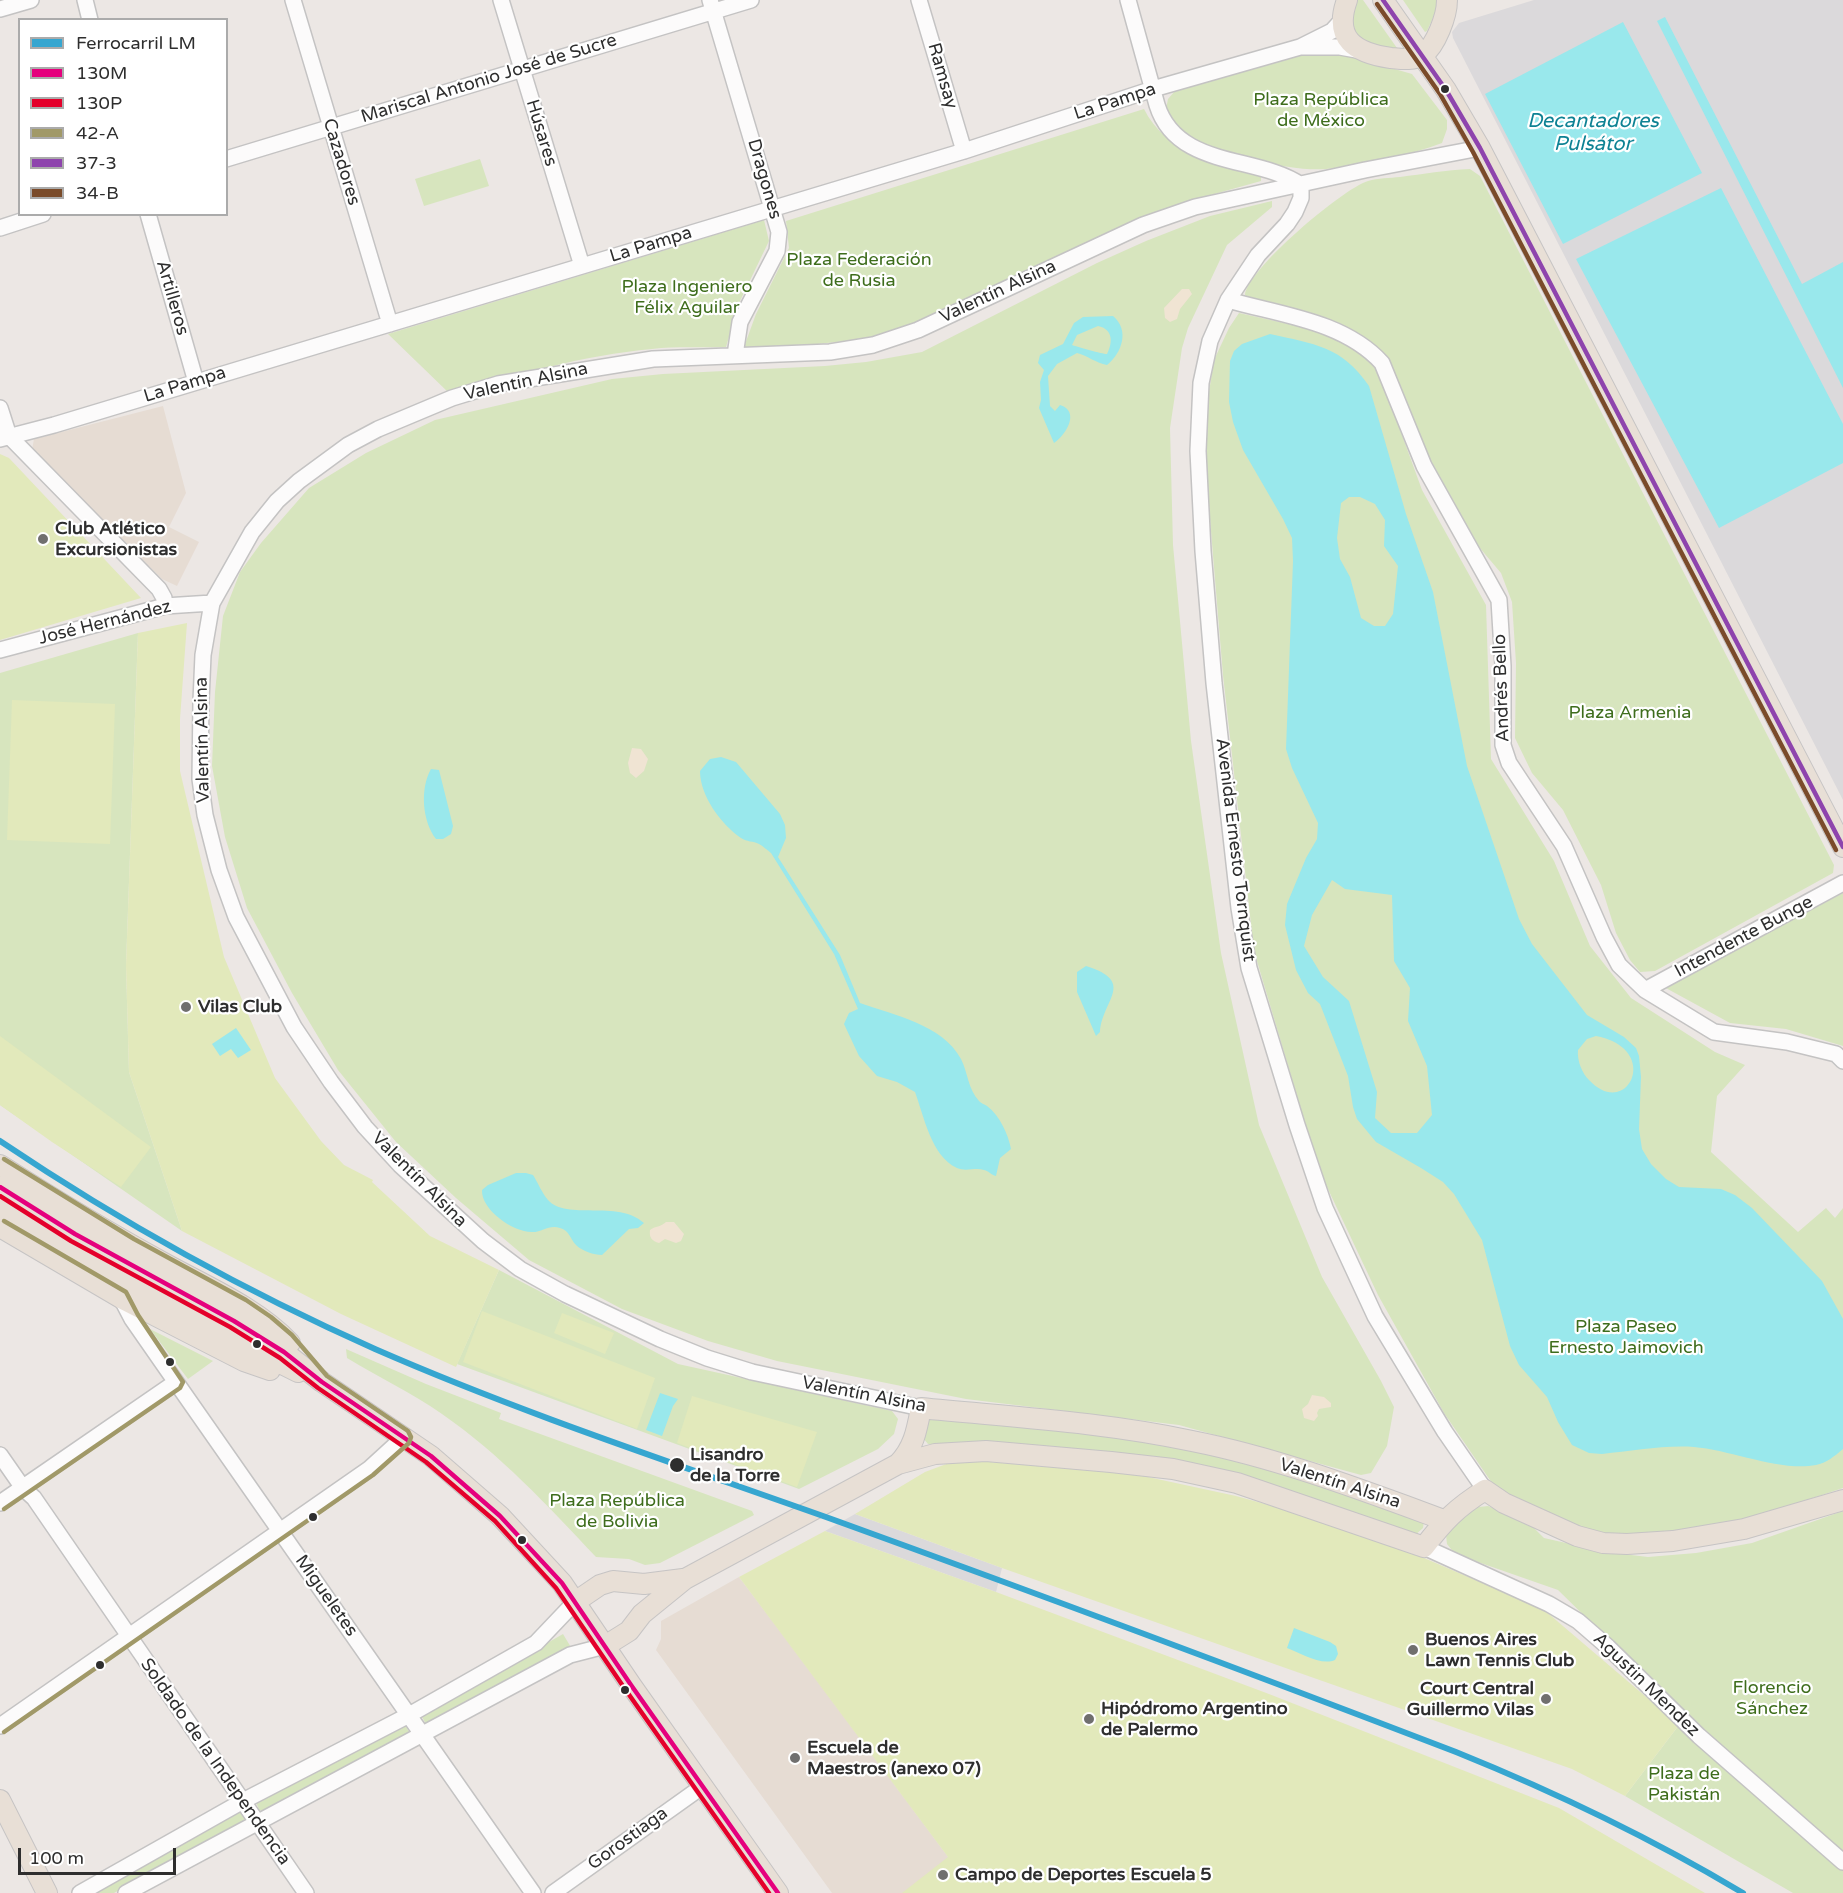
<!DOCTYPE html>
<html>
<head>
<meta charset="utf-8">
<style>
	body { margin:0 }
	#map { position:relative; width:1843px; height:1893px; overflow:hidden; background:#ece7e4; font-family:"Varela Round",sans-serif }
	canvas { display:block }
	.legend { position:absolute; left:18px; top:18px; width:210px; height:198px; box-sizing:border-box; background:#fff; border:2px solid #ababab; margin:0; padding:8px 10px; list-style:none; font-size:18px; color:#2e2e2e }
	.legend li { display:flex; align-items:center; gap:12px; height:30px }
	.legend b { width:30px; border:2px solid #ababab }
	.scale { position:absolute; left:18px; top:1848px; width:158px; height:27px; box-sizing:border-box; border:3px solid #2e2e2e; border-top:0; padding-left:8px; font-size:18px; line-height:21px; white-space:nowrap; color:#2e2e2e; -webkit-text-stroke:4px #fff; paint-order:stroke }
</style>
</head>
<body>
<div id="map">
<canvas width="1843" height="1893"></canvas>
<ul class="legend">
<li><b style="height:8px;background:#36a6d0"></b>Ferrocarril LM</li>
<li><b style="height:8px;background:#e5007d"></b>130M</li>
<li><b style="height:8px;background:#e4002b"></b>130P</li>
<li><b style="height:8px;background:#a19968"></b>42-A</li>
<li><b style="height:8px;background:#8e44ad"></b>37-3</li>
<li><b style="height:8px;background:#7a4b2a"></b>34-B</li>
</ul>
<div class="scale">100 m</div>
</div>
<script>
const ctx = document.querySelector('canvas').getContext('2d');
ctx.lineJoin = 'round';
function fill(path, color) { ctx.fillStyle = color; ctx.fill(path, 'evenodd'); }
function strokePath(path, color, width, dash) { ctx.strokeStyle = color; ctx.lineWidth = width; ctx.lineCap = dash ? 'butt' : 'round'; ctx.setLineDash(dash || []); ctx.stroke(path); }
function drawText(font, color, halo, rows, align = 'center') {
  ctx.font = font + ' "Varela Round",sans-serif'; ctx.lineWidth = 4.5; ctx.setLineDash([]); ctx.textBaseline = 'middle'; ctx.strokeStyle = halo; ctx.fillStyle = color; for (const [text, x, y, turn = 0] of rows) {
    ctx.save(); ctx.translate(x, y); ctx.rotate((+turn || 0) * Math.PI / 180); ctx.textAlign = isNaN(turn) ? turn : align; if (halo) ctx.strokeText(text, 0, 0); ctx.fillText(text, 0, 0); ctx.restore();
  }
}
fill(new Path2D(`
	M1534,0H1843V800L1453,38L1452,32L1459,23Z
	M855,1514L1002,1568L996,1592L825,1531Z`), '#dbd9db');
fill(new Path2D(`
	M163,406L186,493L169,527L199,542L177,586L162,579L32,450L34,439Z
	M739,1577L789,1643L975,1893H832L656,1650L661,1639V1621Z`), '#e6dcd3');
fill(new Path2D(`
	M1355,0H1363L1397,48C1370,52 1368,47 1350,28Z
	M1403,0H1438L1437,9L1427,31L1425,32Z
	M1328,50L1412,74L1447,120V129L1442,143C1407,156 1363,165 1326,169C1294,172 1216,155 1189,137C1179,131 1173,119 1166,109L1168,99L1174,92L1304,51Z
	M1144,109C1165,152 1218,165 1261,176V181L1182,203L912,324L874,338L789,347H744L756,314L789,248L786,221Z
	M480,159L489,186L424,206L415,179Z
	M1470,169L1480,176L1834,865L1833,873L1655,971L1640,972L1630,960L1616,933L1601,885L1563,810L1532,773L1515,738L1516,663L1512,602L1501,573L1479,547L1424,448L1389,360L1359,334L1319,318L1254,304L1245,295C1247,270 1342,189 1368,181C1378,178 1390,178 1400,177C1423,174 1446,170 1470,169Z
	M1272,201V207L1227,245L1188,328L1182,348L1170,428L1173,545L1191,741L1221,953L1259,1125L1322,1277L1381,1381L1394,1407L1387,1446L1371,1473L1361,1475L1179,1425L966,1399L777,1361L708,1341L622,1309L529,1260L456,1198L396,1142L338,1070L292,993L247,908L225,837L212,766L215,692L223,616L240,572L261,543L309,488L366,453L435,420L612,379L663,374L825,366L866,362L922,352L1097,263L1146,241L1210,216Z
	M764,220L769,241L739,303L726,347C702,348 676,346 652,349C584,355 515,375 450,394L388,334Z
	M1239,313L1302,327L1337,339L1358,349L1378,369L1422,490L1486,605L1491,759L1554,861L1590,946L1631,998L1715,1052L1745,1065L1717,1096L1711,1152L1798,1232L1826,1208L1835,1218L1843,1208V1488L1746,1520L1709,1528L1647,1534L1600,1533L1582,1529L1526,1505L1492,1483L1444,1413L1378,1295L1319,1170L1254,951L1223,675L1205,459L1206,411L1214,360L1229,328Z
	M138,633L126,965L129,1072L182,1231L0,1105V673Z
	M1843,893V1046L1786,1029L1730,1023L1664,987Z
	M499,1270L678,1364L892,1411L898,1419L894,1434L878,1449L799,1489L457,1364Z
	M150,1329L213,1361L188,1379Z
	M346,1349L426,1384L501,1413L499,1419L752,1511L754,1515L660,1563L645,1565L629,1559L596,1557C548,1506 500,1454 442,1414C412,1393 378,1377 347,1358Z
	M928,1418L1129,1438L1239,1459L1424,1521L1423,1528L1413,1537L1325,1507L985,1444H928L923,1438Z
	M1488,1506L1530,1524L1544,1538L1606,1552L1648,1557L1696,1553L1752,1543L1843,1511V1855L1769,1792L1662,1692L1558,1590L1455,1554L1447,1544L1446,1535L1449,1528L1470,1508Z
	M563,1634L572,1649L427,1726L421,1715Z
	M405,1725L411,1735L266,1811L259,1810L256,1802Z
	M1679,1725L1843,1869V1893H1793L1625,1796Z
	M238,1811L242,1812L245,1818L243,1822L114,1893H91Z`), '#d7e5be');
fill(new Path2D(`
	M1182,289H1189L1192,294L1180,309L1177,319L1170,322L1165,318L1164,308Z
	M632,748L641,749L648,759L644,771L636,778L630,773L628,763Z
	M666,1222H674L684,1234L681,1241L676,1243L665,1239L659,1243C652,1241 649,1238 650,1230C655,1226 661,1227 666,1222Z
	M1312,1395L1324,1397L1331,1403V1407L1319,1409L1317,1413L1318,1416L1314,1421L1304,1418L1302,1409L1308,1404Z`), '#f0e4d3');
fill(new Path2D(`
	M0,454L9,458L141,598L0,640Z
	M187,623L180,719V771L224,957L275,1078L321,1141L344,1165L373,1180L372,1182L430,1236L499,1270L456,1367L341,1314L182,1231L129,1072L126,965L138,633Z
	M12,700L115,704L110,844L7,840Z
	M0,1036L151,1147L121,1187L52,1142L0,1105Z
	M482,1311L655,1378L637,1429L463,1362Z
	M562,1313L614,1333L605,1354L554,1333Z
	M692,1396L817,1432L797,1487L677,1443Z
	M978,1461L1134,1474L1236,1496L1298,1513L1382,1540L1543,1609L1679,1725L1625,1796L1572,1769L1002,1568L855,1514L925,1472L949,1463Z
	M825,1531L996,1592L1269,1694L1559,1808L1705,1893H902L948,1857L739,1577Z`), '#e2e9bb');
fill(new Path2D(`
	M1665,17L1802,284L1843,262V388L1657,21Z
	M1623,22L1702,173L1563,244L1485,94Z
	M1721,188L1843,424V463L1719,528L1576,259Z
	M1113,316C1130,330 1122,353 1107,365C1096,363 1088,356 1077,353L1057,364L1048,376L1050,406L1055,411L1060,405C1080,411 1067,434 1054,443L1039,408L1041,400L1040,382L1044,370L1038,363L1040,355L1063,344L1074,323L1083,317ZM1098,326C1113,329 1113,342 1107,354C1102,354 1078,347 1072,345L1077,335Z
	M1270,334C1314,344 1342,346 1369,386L1406,514L1433,592L1467,766L1519,919L1532,944L1587,1015L1624,1037L1636,1048L1639,1056L1641,1077L1639,1129L1642,1149L1651,1164L1666,1179L1679,1187L1721,1189L1735,1195L1752,1208L1822,1281L1843,1319V1449C1835,1456 1826,1463 1816,1465C1781,1472 1731,1450 1694,1447C1664,1445 1632,1451 1602,1454L1589,1453L1572,1445L1558,1422L1547,1397L1519,1365L1510,1346L1482,1240L1454,1194L1443,1182L1421,1168L1376,1142L1357,1119L1353,1107L1348,1076L1320,1004L1308,993L1296,970L1285,925L1287,904L1306,858L1317,839L1318,823L1292,768L1286,749L1293,561L1292,538L1283,519L1243,450L1233,422L1229,402L1230,361L1234,351L1242,344ZM1349,497H1360L1375,504L1385,520L1384,546L1398,566L1393,614L1385,626H1374L1361,618L1350,577L1340,559L1337,538L1341,503ZM1332,880L1345,889L1392,895L1394,961L1410,988L1408,1021L1427,1066L1432,1115L1417,1133H1391L1375,1118L1377,1092L1349,1001L1323,977L1304,946L1312,915ZM1596,1036C1663,1049 1627,1121 1589,1080C1582,1073 1577,1061 1578,1050L1587,1039Z
	M721,757L736,762L780,814L785,825L786,838L778,857L840,955L860,1003C894,1015 943,1025 961,1059C968,1073 968,1089 979,1101C982,1104 984,1104 987,1106C1000,1116 1008,1134 1011,1149L1000,1158L996,1176C991,1175 989,1171 984,1170C976,1167 966,1172 957,1168C931,1156 924,1116 915,1092L897,1082L877,1076L859,1056L844,1024L849,1013L858,1009L834,954L771,853C767,850 763,846 759,844C753,841 747,842 741,838C721,824 700,796 700,771L710,759Z
	M431,769L439,770L453,826L451,834L443,839H436C422,821 420,788 431,769Z
	M1086,966C1137,982 1102,1000 1100,1032L1096,1036L1077,992V972Z
	M236,1028L251,1050L238,1058L231,1049L220,1056L212,1044Z
	M516,1173H526L533,1175C538,1183 542,1193 548,1200C566,1221 618,1199 644,1223L638,1228L629,1229L602,1255C594,1255 582,1251 576,1245C570,1239 570,1231 560,1228C550,1224 542,1232 533,1232C514,1233 481,1210 482,1190L488,1185Z
	M660,1393L678,1399L673,1406L662,1436L646,1430Z
	M1294,1628L1330,1642L1336,1646L1338,1654L1335,1660C1321,1666 1300,1653 1287,1648Z`), '#99e8ec');
const minor = new Path2D(`
	M85,0L90,20
	M293,0L390,324
	M501,0L582,266
	M710,0L779,232L777,251L740,322L735,355
	M919,0L964,151
	M1128,0L1157,105C1177,169 1258,155 1301,185
	M0,9L31,0
	M1303,47H1340L1362,51
	M226,159L751,0
	M1301,185V198L1295,212L1287,224L1258,255L1228,300L1210,341L1201,383L1198,451L1203,551L1214,683L1239,908L1249,968L1297,1125L1325,1208L1375,1316L1445,1432L1485,1490
	M148,214L196,382
	M0,228L43,214
	M1228,300C1280,315 1344,321 1382,363L1424,466L1499,600L1503,666V745L1509,763L1564,846L1604,937L1619,965L1645,990L1714,1032L1787,1042L1836,1054L1843,1061
	M0,408L9,436L159,589L164,598L165,606
	M0,439L54,425L964,151L1153,89L1300,47L1332,31L1342,20
	M0,650L165,606L212,603
	M1645,990L1843,883
	M121,1298L132,1319L164,1365L533,1893
	M921,1408L752,1372L707,1358L660,1339L565,1294L520,1269L483,1241L400,1165L365,1127L331,1082L294,1027L236,917L219,870L205,815L200,779L201,701L203,655L212,603L252,532L277,501L299,481L348,445L378,429L452,398L498,384L653,359L830,352L873,345L918,330L1143,225L1195,207L1365,170L1480,148
	M0,1455L23,1488L34,1498L306,1893
	M0,1503L176,1382
	M1424,1547L1549,1604L1578,1621L1608,1647L1699,1736L1843,1862
	M0,1726L369,1469L404,1437
	M80,1893L243,1801L409,1715L536,1643L575,1602
	M126,1893L570,1655L605,1646
	M553,1893L703,1786`);
const major = new Path2D(`
	M1347,0C1333,39 1355,53 1391,58C1401,59 1413,61 1423,55C1436,45 1447,16 1447,0
	M1383,0L1446,90L1480,148L1843,847
	M0,1165C53,1199 107,1232 162,1262C205,1286 256,1307 290,1343
	M0,1187L75,1234L234,1321L284,1352L322,1382L431,1456L500,1516L562,1583L631,1685L778,1893
	M0,1207L127,1284L224,1335L298,1372
	M0,1227L121,1298L244,1361L270,1370
	M898,1464L935,1454L986,1451L1111,1462L1173,1469L1237,1483L1424,1547C1444,1521 1456,1508 1485,1490L1504,1503L1577,1536L1603,1543L1627,1544L1673,1541L1744,1529L1843,1500
	M575,1602L600,1585L613,1581L644,1584L683,1579
	M605,1646L629,1631L642,1614L685,1579L898,1464C914,1448 917,1429 921,1408C1011,1417 1104,1422 1192,1441C1278,1458 1362,1490 1444,1520
	M0,1800L47,1893`);
strokePath(minor, '#c4c3c3', 18);
strokePath(major, '#c6c4c4', 22);
strokePath(minor, '#fcfbfb', 15);
strokePath(major, '#e8dfd6', 20);
strokePath(new Path2D(`
	M0,1187L75,1234L234,1321L284,1352L322,1382L431,1456L500,1516L562,1583L631,1685L778,1893`), '#e5007d', 4.5);
strokePath(new Path2D(`
	M0,1196L71,1241L230,1327L280,1358L318,1388L426,1462L495,1521L556,1588L625,1689L769,1893`), '#e4002b', 4.5);
strokePath(new Path2D(`
	M4,1159L134,1239L246,1300L271,1317L292,1335L327,1376L408,1431L411,1437L409,1443L373,1475L4,1732
	M4,1221L126,1292L138,1315L183,1382L180,1388L4,1509`), '#a19968', 4.5);
strokePath(new Path2D(`
	M1383,0L1446,90L1480,148L1843,847`), '#8e44ad', 4.5);
strokePath(new Path2D(`
	M1377,4L1440,94L1473,152L1836,850`), '#7a4b2a', 4.5);
strokePath(new Path2D(`
	M0,1141C119,1221 244,1291 375,1349C526,1415 683,1466 837,1521C1044,1596 1250,1673 1456,1752C1555,1792 1651,1838 1743,1893`), '#36a6d0', 6);
for (const [x, y, r, color] of [
	[1445,89,5,"#2e2e2e"],
	[43,539,6,"#706f6e"],
	[186,1007,6,"#706f6e"],
	[257,1344,5,"#2e2e2e"],
	[170,1362,5,"#2e2e2e"],
	[677,1465,8,"#2e2e2e"],
	[313,1517,5,"#2e2e2e"],
	[522,1540,5,"#2e2e2e"],
	[1413,1650,6,"#706f6e"],
	[100,1665,5,"#2e2e2e"],
	[625,1690,5,"#2e2e2e"],
	[1546,1699,6,"#706f6e"],
	[1089,1719,6,"#706f6e"],
	[795,1758,6,"#706f6e"],
	[943,1875,6,"#706f6e"]
]) { const dot = new Path2D(); dot.arc(x, y, r, 0, 2 * Math.PI); ctx.fillStyle = color; ctx.fill(dot); strokePath(dot, '#fff', 2); }
drawText('18px', '#2e2e2e', '#fff', [
	["Ramsay",942,76,74],
	["Mariscal Antonio José de Sucre",489,79,-17],
	["La Pampa",1115,102,-18],
	["Húsares",541,133,73],
	["Cazadores",341,162,73],
	["Dragones",764,179,74],
	["La Pampa",651,245,-17],
	["Valentín Alsina",998,292,-25],
	["Artilleros",172,298,74],
	["Valentín Alsina",526,382,-12],
	["La Pampa",185,385,-17],
	["José Hernández",105,623,-14],
	["Andrés Bello",1502,688,-92],
	["Valentín Alsina",203,740,-91],
	["Avenida Ernesto Tornquist",1235,850,83],
	["Intendente Bunge",1744,937,-28],
	["Valentín Alsina",419,1180,45],
	["Valentín Alsina",864,1395,11],
	["Valentín Alsina",1340,1484,18],
	["Migueletes",326,1596,55],
	["Agustin Mendez",1646,1685,44],
	["Soldado de la Independencia",215,1762,55],
	["Gorostiaga",628,1839,-36]
]);
drawText('18px', '#3e6d1c', '#fff', [
	["Plaza República",1321,100],
	["de México",1321,121],
	["Plaza Federación",859,260],
	["de Rusia",859,281],
	["Plaza Ingeniero",687,287],
	["Félix Aguilar",687,308],
	["Plaza Armenia",1630,713],
	["Plaza Paseo",1626,1327],
	["Ernesto Jaimovich",1626,1348],
	["Plaza República",617,1501],
	["de Bolivia",617,1522],
	["Florencio",1772,1688],
	["Sánchez",1772,1709],
	["Plaza de",1684,1774],
	["Pakistán",1684,1795]
]);
drawText('bold 18px', '#2e2e2e', '#fff', [
	["Club Atlético",55,529],
	["Excursionistas",55,550],
	["Vilas Club",198,1007],
	["Buenos Aires",1425,1640],
	["Lawn Tennis Club",1425,1661],
	["Court Central",1534,1689,"right"],
	["Guillermo Vilas",1534,1710,"right"],
	["Hipódromo Argentino",1101,1709],
	["de Palermo",1101,1730],
	["Escuela de",807,1748],
	["Maestros (anexo 07)",807,1769],
	["Campo de Deportes Escuela 5",955,1875]
], 'left');
drawText('bold 18px', '#2e2e2e', '#fff', [
	["Lisandro",690,1455],
	["de la Torre",690,1476]
], 'left');
drawText('italic 20px', '#0e8294', '#fff', [
	["Decantadores",1593,122],
	["Pulsátor",1593,145]
]);
</script>
</body>
</html>
